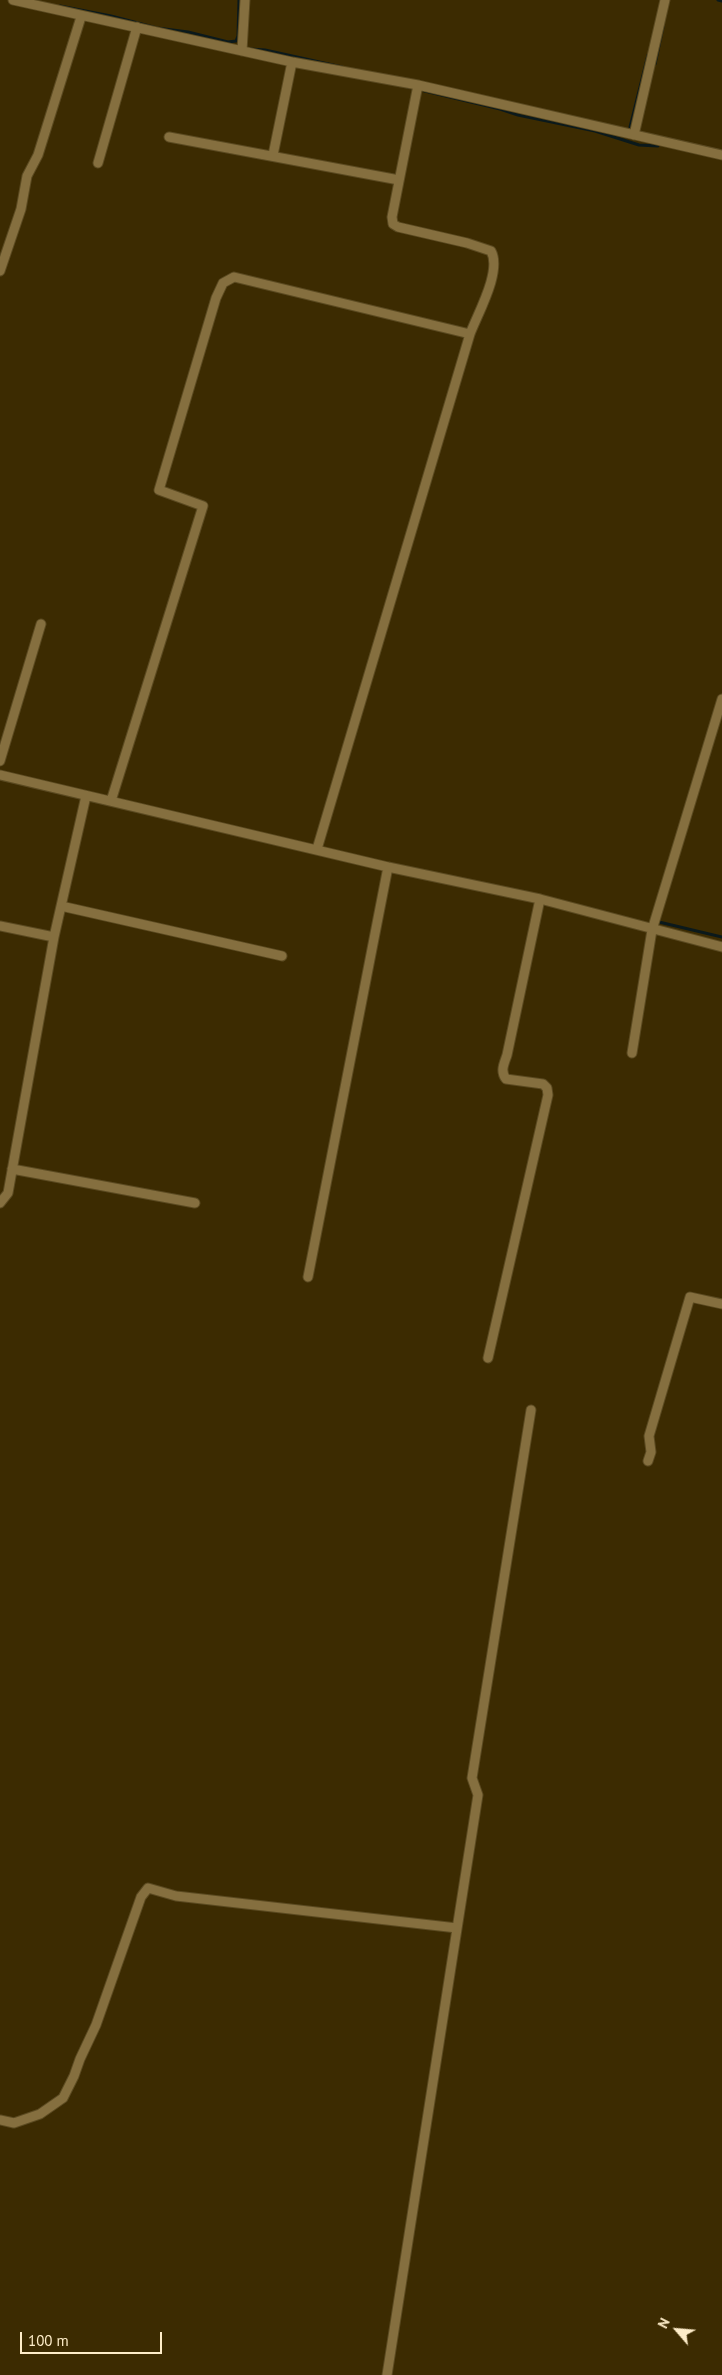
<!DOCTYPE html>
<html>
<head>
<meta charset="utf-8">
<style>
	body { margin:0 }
	#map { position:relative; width:722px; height:2375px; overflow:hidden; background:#3c2b01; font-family:"PT Sans",sans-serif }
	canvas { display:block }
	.north { position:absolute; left:652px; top:2305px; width:50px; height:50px; -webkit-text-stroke:4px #3c2b01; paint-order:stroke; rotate:297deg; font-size:14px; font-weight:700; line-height:20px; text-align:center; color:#feedc9 }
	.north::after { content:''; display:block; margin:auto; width:18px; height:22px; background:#feedc9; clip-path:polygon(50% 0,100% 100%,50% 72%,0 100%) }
	.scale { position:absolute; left:20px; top:2332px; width:142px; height:22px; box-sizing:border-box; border:2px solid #feedc9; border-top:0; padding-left:6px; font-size:15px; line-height:18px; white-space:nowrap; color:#feedc9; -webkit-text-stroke:4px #3c2b01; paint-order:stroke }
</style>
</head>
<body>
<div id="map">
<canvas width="722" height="2375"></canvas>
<div class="north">N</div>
<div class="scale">100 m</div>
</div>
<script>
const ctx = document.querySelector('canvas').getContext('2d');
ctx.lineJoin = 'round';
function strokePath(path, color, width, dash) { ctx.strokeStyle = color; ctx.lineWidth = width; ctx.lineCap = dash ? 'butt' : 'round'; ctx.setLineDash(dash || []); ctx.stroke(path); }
strokePath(new Path2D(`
	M718,0L722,1
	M60,6L111,16L157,28L188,32L228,42L236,41L238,36L239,0
	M250,49L265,50L342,67
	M655,64L663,27
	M408,87L500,109L518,115L595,131L639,145L658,146
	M630,127L648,55
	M659,922L722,937`), '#0b191b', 3);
const street = new Path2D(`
	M13,0L292,62L418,85L722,155
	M242,51L245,0
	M634,135L665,0
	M169,137L399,180
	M273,155L292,62
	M98,163L137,27
	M0,271L21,209L27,176L38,155L81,17
	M0,761L41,624
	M0,775L388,867L540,899L722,947
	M111,801L203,506L159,490L216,298L223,283L234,277L470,334
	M317,849L470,334C478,313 502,271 491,251L467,243L398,227L393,224L392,217L418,85
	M61,906L282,956
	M0,926L54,937
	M632,1053L652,930L722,699
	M12,1169L195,1203
	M0,1203L8,1193L54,937L86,796
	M308,1277L388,867
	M488,1358L548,1095L547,1088L543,1084L506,1079C500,1071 504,1064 507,1055L540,899
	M648,1461L651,1452L649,1436L690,1297L722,1304
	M0,2120L14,2123L40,2114L63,2098L74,2076L80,2059L96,2025L141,1897L148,1888L176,1896L457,1928
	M387,2375L478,1795L472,1778L531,1410`);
strokePath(street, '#5b4a21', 11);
strokePath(street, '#856f3f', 9);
</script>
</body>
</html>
